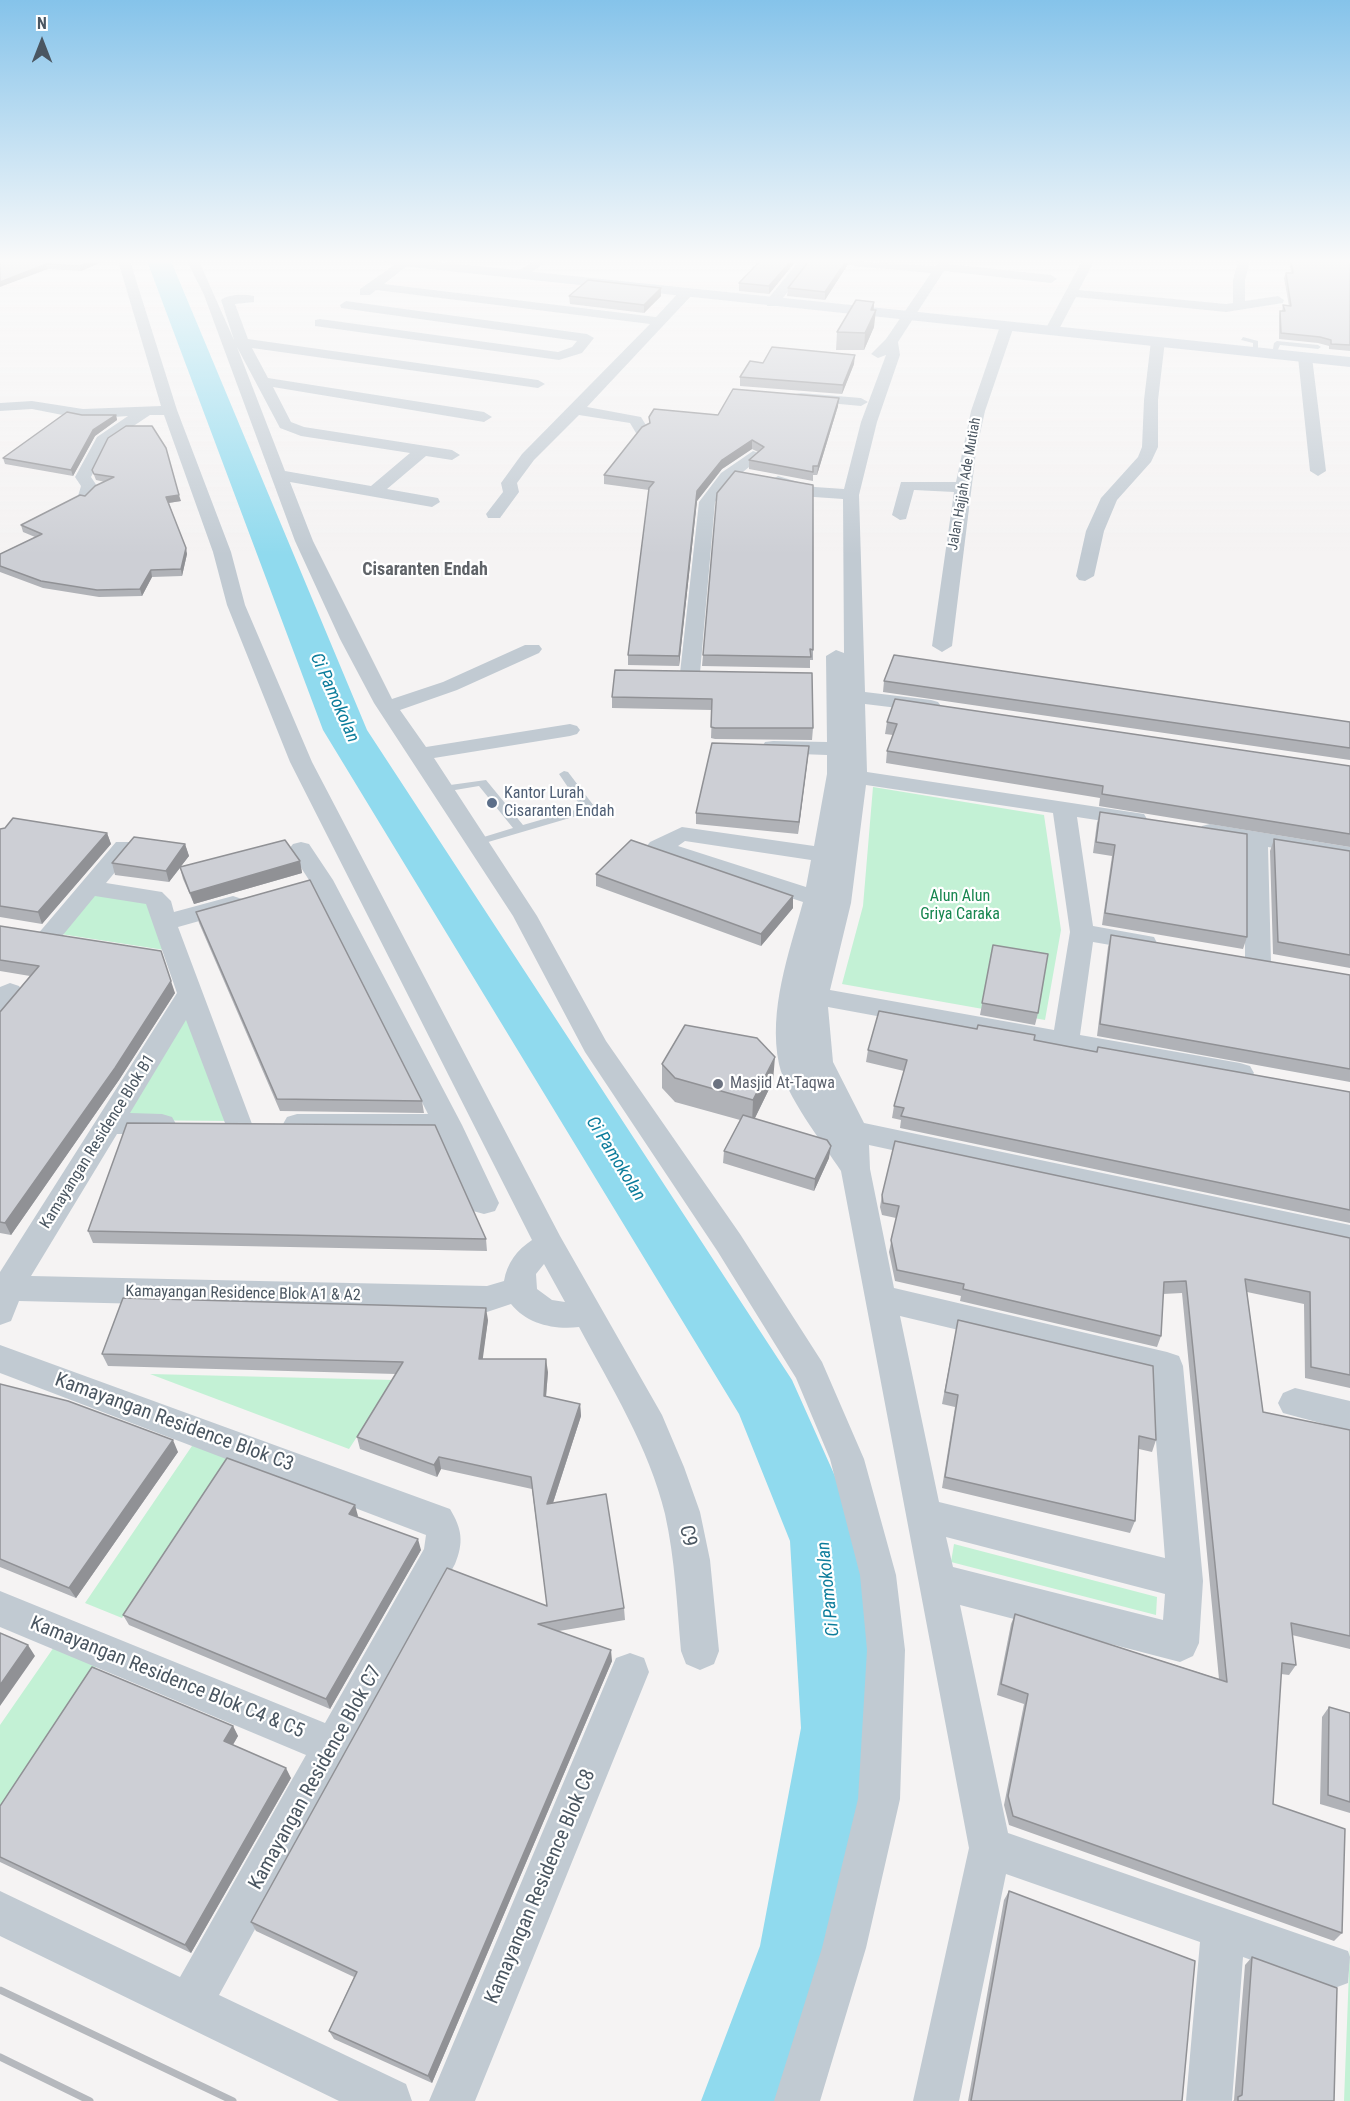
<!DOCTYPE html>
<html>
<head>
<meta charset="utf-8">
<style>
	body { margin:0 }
	#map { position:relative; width:1350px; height:2101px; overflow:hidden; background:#f5f3f3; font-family:"Roboto Condensed",sans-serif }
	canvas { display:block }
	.north { position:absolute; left:12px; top:12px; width:60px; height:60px; -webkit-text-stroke:4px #fff; paint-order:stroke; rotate:0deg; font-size:16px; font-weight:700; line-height:24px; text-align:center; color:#4a5661 }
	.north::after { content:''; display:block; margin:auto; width:21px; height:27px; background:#4a5661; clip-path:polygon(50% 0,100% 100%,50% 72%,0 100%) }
</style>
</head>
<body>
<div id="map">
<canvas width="1350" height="2101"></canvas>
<div class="north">N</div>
</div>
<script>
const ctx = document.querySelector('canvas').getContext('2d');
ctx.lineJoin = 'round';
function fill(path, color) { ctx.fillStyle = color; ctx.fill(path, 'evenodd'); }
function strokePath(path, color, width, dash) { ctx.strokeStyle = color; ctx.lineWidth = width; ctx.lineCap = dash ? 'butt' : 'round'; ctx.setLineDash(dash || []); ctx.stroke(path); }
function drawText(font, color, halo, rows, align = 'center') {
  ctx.font = font + ' "Roboto Condensed",sans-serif'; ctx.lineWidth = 4.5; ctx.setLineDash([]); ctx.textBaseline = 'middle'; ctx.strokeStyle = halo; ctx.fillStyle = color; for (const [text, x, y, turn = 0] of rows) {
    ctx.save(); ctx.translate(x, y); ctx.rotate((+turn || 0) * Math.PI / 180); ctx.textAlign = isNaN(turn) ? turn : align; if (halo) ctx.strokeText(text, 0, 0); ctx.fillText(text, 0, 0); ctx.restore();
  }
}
fill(new Path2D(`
	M873,787L1044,815L1061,930L1045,1020L842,984L863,906Z
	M90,891L149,899L171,951L54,933Z
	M188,1003L233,1121L116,1120Z
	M150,1374L394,1380L349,1449Z
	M194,1443L229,1456L122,1618L85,1603Z
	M954,1544L1157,1597L1156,1615L951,1562Z
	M54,1647L97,1665L0,1808V1725Z
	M1350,1945V2101H1344Z`), '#c3f1d5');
fill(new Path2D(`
	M147,261H171L367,730L792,1380L864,1541L883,1728L850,1946L797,2101H701L760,1946L801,1728L790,1541L739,1414L323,730Z`), '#90daee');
fill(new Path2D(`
	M1243,337L1258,341V352L1253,351V343L1241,340Z
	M1277,341L1318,345L1321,347L1318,349L1280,345L1276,354H1272L1274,343Z
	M564,771L568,772L594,806L590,812L478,845L472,842L474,840L513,828L479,786L443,792L437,789L443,786L486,780L523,825L582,808L559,774Z`), '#c1cad2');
fill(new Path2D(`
	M118,261H130L177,410L231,552L245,605L312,762L560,1236L662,1415L684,1467L700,1512L710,1560L719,1651L714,1664L700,1670L686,1664L681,1651C677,1605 675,1559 665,1514C649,1447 611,1387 579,1327C554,1330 527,1324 511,1304L487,1312L19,1301L11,1321L0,1325V1272L177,993L146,904L95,896L58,941L49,943L40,941L37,935L116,842H132L136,847L106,883L162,892L171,901L174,912L233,896L242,899L245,904L242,909L178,927L252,1124L248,1131L238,1134L228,1131L186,1020L130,1113L162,1114L172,1117L176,1124L172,1131L162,1134H117L31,1276L487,1286L504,1281C507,1263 517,1250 532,1240L290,762L227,605L213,552L164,415H150L108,443L91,477L97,486L94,496L86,501L78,496L81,486L75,477L97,437L128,416L83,419L32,409L0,411V403L32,401L83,409L161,406ZM544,1264L565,1302L552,1300L537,1289L536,1274Z
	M187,261H199L234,340L221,300C228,294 244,294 254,296V302L235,304L248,339L538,380L545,384L538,388L252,348L268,378L484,412L492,417L484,422L273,387L291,422L304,427L452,450L460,455L452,460L426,456L387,489L438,498L440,502L432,507L290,482L313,541L392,699L443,682L525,645H539L542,649L539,653L457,690L400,710L426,747L570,724L577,726L580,730L577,734L570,736L434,758L537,916L606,1041L740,1234L822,1362L864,1459L896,1575L905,1650L900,1799L866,1948L820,2101H774L822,1948L858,1799L867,1650L860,1575L830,1459L796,1378L718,1252L585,1052L513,916L374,703L340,639L295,541L204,295ZM237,347L280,428L301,436L410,453L371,486L285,471Z
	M400,261L412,262L384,284L656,317L681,290H691V296L587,407L641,417L649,430L646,433H636L630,423L579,415L534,460L517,483L519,492L500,518H488L486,514L503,492L501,483L522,454L650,324L376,290L370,295H360V289Z
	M534,261H547L524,278H516V272Z
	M799,261H811L777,306H767V300Z
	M849,261L936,266L939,261H951L949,264L1051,275L1057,279L1051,283L944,271L898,342L900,355L877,422L859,495L865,692L931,700L938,702L941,706L938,710L931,712L865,704L867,772L1144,814L1147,819L1144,824L1136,826L1077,817L1093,926L1154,937L1157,943L1154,949L1145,951L1093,942L1080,1035L1240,1063L1250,1066L1254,1073L1250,1080L1240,1083L828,1007L833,1062L864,1123L1350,1225V1249L869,1145L870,1169L894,1288L1167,1352L1179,1356L1183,1366L1203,1581L1199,1643L1193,1656L1180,1662L960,1605L1008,1833L1348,1951L1350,1957L1348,1983L1332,1989L1243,1957L1232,2101H1186L1200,1942L1006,1874L959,2101H913L969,1848L841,1171C822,1142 786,1096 779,1064C768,1010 789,953 803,902L650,852L646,847L650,842L682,827L814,846L827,774V755L773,753L765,752L762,747L765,742L773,741L827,742L826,656L836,650L844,653L843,499L814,497L772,484L770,481L778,476L815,487L844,489L861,422L886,355L878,358L871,354L886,339L931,273L854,266L850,265ZM866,785L1053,813L1070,932L1054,1030L830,990L851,903ZM685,841L811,860L806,887L678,846ZM900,1316L1151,1376L1165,1558L939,1502ZM946,1537L1165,1594L1163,1620L953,1567Z
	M1082,261H1094L1079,290L1226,304L1233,303V280L1238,261H1250L1245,280V301L1278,296L1284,300L1283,303L1226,312L1076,297L1057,333H1047L1045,330Z
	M346,301L587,334L594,338L582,353L559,360L315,326V320L320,319L558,352L572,347L577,341L341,308L340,305Z
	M1007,322L1014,326L985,411L976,452L952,646L942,652L932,646L954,492L914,490L906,519L900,520L892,515L901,482H956L971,411L1000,326Z
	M1158,337L1165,341L1158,400V447L1151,462L1117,500L1104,531L1094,576L1085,581L1079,580L1076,576L1086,531L1101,498L1138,457L1142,447L1144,400L1151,341Z
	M1305,353L1312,357L1326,471L1318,476L1310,471L1298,357Z
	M801,393L861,398L868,402L861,406L796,400L794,397L796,394Z
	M753,451L759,453L761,456L759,459L733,480L715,502L700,673L697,677H683L680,673L699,502L721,473Z
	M1210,824L1350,847V861L1268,847L1271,962L1267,968L1258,970L1249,968L1245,962V844L1202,836L1199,831L1202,826Z
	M301,842L309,844L333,880L462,1125L499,1203L495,1211L484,1214L473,1211L438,1135L297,1134L287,1131L283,1124L287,1117L297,1114H428L309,880L289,849L293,844Z
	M10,983L19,986L23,992L9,1010L0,1013V987Z
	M0,1345L450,1509C462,1529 464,1542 455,1564L219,1995L406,2084L412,2101H339L0,1936V1891L180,1977L306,1755L0,1627V1591L325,1723L424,1549L426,1535L0,1373Z
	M1295,1388L1350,1401V1431L1283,1413L1278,1403L1283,1393Z
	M630,1653L644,1658L649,1672L475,2101H429L616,1658Z`), '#c1cad2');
fill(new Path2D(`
	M385,261H429L1350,357V367L392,265Z`), '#c1cbd6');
strokePath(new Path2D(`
	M0,1990L233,2101
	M0,2057L90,2101`), '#b5b8bd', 7);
fill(new Path2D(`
	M0,261H104L81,271L48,269Z
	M796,261L769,294L739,291V283Z
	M809,261H850L825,300L787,296L788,288Z
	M1289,261H1350V351L1329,349V346L1318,343L1279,339V316L1280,311H1282L1283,305L1289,306L1284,278L1286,273H1291Z
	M661,288V296L644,313L570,304L569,296Z
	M874,302V327L864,350H836L837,332Z
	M854,364L842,394L740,386V377Z
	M838,406L817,475H813V481L749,469V460L758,452L752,449L722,469L697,501L679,666L628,665V655L649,490L604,484V475L649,424V417L718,415Z
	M82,415H116L117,420L95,436L73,476L5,464L3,458Z
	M108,438L181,501L169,503L187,554L182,576L152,577L142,596L99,597L43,588L0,572V554L35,537L23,532L21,525L85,496L105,482L96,480L92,470Z
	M813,650V660H810V668L702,666L703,655Z
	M615,670L813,728L812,740L715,739L711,738L712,710L612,708V697Z
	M884,681L1350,722V760L883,692Z
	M887,722L1350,766V847L1099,806L1100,798L886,763L887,751L893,735L885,734Z
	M809,746L798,834L696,824V813Z
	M1100,812L1247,937L1243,949L1102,925L1112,856L1093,853L1097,823Z
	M0,829L107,833L111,844L42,924L0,917Z
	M1274,839L1350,851V968L1273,954L1270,851Z
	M185,844L189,856L180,867L300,861L302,873L194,904L183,879L180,868L169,882L115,875L112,863Z
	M596,874L793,896V908L761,946L596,886Z
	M196,912L422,1101L424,1113L280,1111L199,923Z
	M0,926L175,993L119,1080L11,1235L0,1233V1012L30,976L0,971Z
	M1111,935L1350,975V1082L1097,1036L1108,947Z
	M993,945L1038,1013L1035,1025L980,1015Z
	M1034,1040L1096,1052L1098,1047L1350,1092V1223L900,1128L901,1120L892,1118L894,1106L904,1071L866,1062L868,1050Z
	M662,1064L773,1081L755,1118L829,1158L814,1191L723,1163L724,1151L740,1120L675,1102L662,1088Z
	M882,1195L1350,1238V1388L1305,1378L1304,1304L1247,1292L1263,1412L1350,1430V1649L1292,1635L1296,1665L1289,1675L1281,1674L1273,1804L1342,1933L1334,1941L1009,1825L1004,1805L1024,1704L997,1695L1011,1624L1015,1614L1219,1679L1182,1293L1163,1294L1161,1336L1157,1347L960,1301L961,1296L895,1281L889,1252L896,1218L882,1215L880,1207Z
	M88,1231L486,1239L487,1251L93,1243Z
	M488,1320L482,1359L548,1372L546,1397L580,1404L581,1416L553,1503L624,1608L625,1620L559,1631L612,1661L432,2083L334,2039L329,2031L354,1977L256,1931L251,1922L547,1606L532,1489L441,1469L437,1477L360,1449L357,1437L396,1374L108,1366L102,1354Z
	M958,1320L1156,1440L1152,1452L1139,1449L1135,1521L1130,1533L942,1488L955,1407L942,1404Z
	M0,1384L178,1452L76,1598L0,1567Z
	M358,1516L357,1517L421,1550L330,1709L129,1625L123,1615Z
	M1329,1707L1350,1713V1813L1320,1804L1322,1717Z
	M233,1726L238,1736L233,1745L291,1778L191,1953L0,1862V1806Z
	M1009,1891L1182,2101H968L1004,1900Z
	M1252,1957L1334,2101H1233L1234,2100L1245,1965Z`), '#b0b2b7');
fill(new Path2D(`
	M92,261H104L81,271L80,266Z
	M791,261H796L769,294V286Z
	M846,261H850L825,300V292Z
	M46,264L48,269L0,287V282Z
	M661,288V296L644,313V305Z
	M874,302L873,316L876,310L874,327L864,350L865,333L871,310Z
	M855,355L854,364L842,394L843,385Z
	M839,398L838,406L817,475L818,466Z
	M116,415L117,420L95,436L73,476L71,470L93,430Z
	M752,440V449L722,469L697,501L679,666V656L697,491L722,460Z
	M179,495L181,501L168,503L166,497Z
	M186,548L187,554L182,576L181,569Z
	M151,570L152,577L142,596L140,589Z
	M809,746L808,757L798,834L799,822Z
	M107,833L111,844L42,924L38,912Z
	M185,844L189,856L169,882L166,871Z
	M300,861L302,873L194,904L190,893Z
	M793,896V908L761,946V934Z
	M171,981L175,993L119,1080L11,1235L5,1223Z
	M775,1057L773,1081L752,1124L753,1100Z
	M831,1146L829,1158L814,1191L815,1179Z
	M486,1308L488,1320L481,1372L479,1359Z
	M546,1359L548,1372L545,1408L544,1396Z
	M580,1404L581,1416L549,1515L547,1504Z
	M173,1440L178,1452L76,1598L69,1588Z
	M439,1457L441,1469L437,1477L434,1465Z
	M355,1505L358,1516L352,1525L349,1514Z
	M418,1539L421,1550L330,1709L326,1699Z
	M28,1645L35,1656L0,1706V1685Z
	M611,1650L612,1661L432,2083L428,2076Z
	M233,1726L238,1736L229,1751L224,1741Z
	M286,1768L291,1778L191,1953L185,1945Z`), '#909195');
const building = new Path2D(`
	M0,261H92L80,266L46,264L0,282Z
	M760,261H791L769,286L739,283Z
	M809,261H846L825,292L788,288Z
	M1291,261H1350V345L1331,344V340L1320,337L1281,333L1280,311H1285L1283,305L1291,306L1286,273H1293Z
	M588,280L661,288L644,305L569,296Z
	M856,300L874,302L871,310H876L865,333L837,332Z
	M772,347L855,355L843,385L740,377L750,361L763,363Z
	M733,389L839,398L818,466H813V472L749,460L764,447L752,440L722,460L697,491L679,656L628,655L649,488L654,482L604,475L642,427L650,423L649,417L654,409L718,415Z
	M67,412L82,415H116L93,430L71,470L3,458Z
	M126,426H152L166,448L179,495L166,497L186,548L181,569L151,570L140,589L97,590L41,581L0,566V554L42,534L21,525L80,495L85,496L95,486L114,477L94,474L92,470L108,438Z
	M735,471L813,485V650L810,649L811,657L703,655L717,493Z
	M894,655L1350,722V748L884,681Z
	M615,670L812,673L813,728H715L711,727L712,699L612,697Z
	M895,699L1350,766V834L1102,794L1103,786L887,751L897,724L887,722Z
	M712,743L809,746L799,822L696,813Z
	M1100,812L1247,834V937L1105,913L1115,845L1096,842Z
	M13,818L107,833L38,912L0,906V829L5,828Z
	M134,837L185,844L166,871L112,863Z
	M1274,839L1350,851V955L1278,942Z
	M285,840L300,861L190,893L180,867Z
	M631,840L793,896L761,934L596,874Z
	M310,880L422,1101L277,1099L196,912Z
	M0,926L161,951L171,981L115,1068L5,1223L0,1222V1012L39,966L0,960Z
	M1111,935L1350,975V1069L1100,1024Z
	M993,945L1048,954L1038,1013L982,1003Z
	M879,1011L977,1029L978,1025L1035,1035L1034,1040L1097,1052L1098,1047L1350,1092V1210L901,1116L904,1108L894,1106L907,1060L868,1050Z
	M685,1025L757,1038L775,1057L753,1100L675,1078L662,1064Z
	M743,1115L827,1140L831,1146L815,1179L724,1151Z
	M127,1123L435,1125L486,1239L88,1231Z
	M895,1141L1350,1238V1375L1311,1367L1310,1292L1245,1279L1263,1412L1350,1430V1636L1291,1623L1296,1665L1282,1663L1273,1804L1345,1829L1342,1933L1013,1816L1008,1796L1028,1694L1001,1684L1015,1614L1227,1682L1186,1281L1164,1282L1161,1336L963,1289L964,1284L897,1270L891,1240L899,1206L883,1203L882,1195Z
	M123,1298L486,1308L479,1359H546L544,1396L580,1404L547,1504L606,1494L624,1608L538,1624L611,1650L428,2076L329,2031L357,1972L251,1922L447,1568L547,1606L531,1477L439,1457L434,1465L357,1437L403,1362L102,1354Z
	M958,1320L1153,1366L1156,1440L1139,1436L1135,1521L945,1477L958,1395L945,1392Z
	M0,1384L68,1401L173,1440L69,1588L0,1559Z
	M227,1458L355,1505L349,1514L418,1539L326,1699L123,1615Z
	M0,1633L28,1645L0,1685Z
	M92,1667L233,1726L224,1741L286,1768L185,1945L0,1857V1806Z
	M1329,1707L1350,1713V1802L1328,1795Z
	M1009,1891L1195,1961L1182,2101H971Z
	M1252,1957L1337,1988L1334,2101H1238V2097L1242,2095Z`);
fill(building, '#cdcfd5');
strokePath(building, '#909195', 1.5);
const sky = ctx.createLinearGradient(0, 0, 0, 555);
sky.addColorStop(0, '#85c3ea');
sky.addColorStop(0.47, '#fafafa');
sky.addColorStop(1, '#fafafa00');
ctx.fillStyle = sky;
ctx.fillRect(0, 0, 1350, 555);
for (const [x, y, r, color] of [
	[492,803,6,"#5c6f8a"],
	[718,1084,6,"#6b7280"]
]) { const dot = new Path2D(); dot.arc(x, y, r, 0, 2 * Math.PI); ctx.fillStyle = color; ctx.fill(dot); strokePath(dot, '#fff', 2); }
drawText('14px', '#4a5661', '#fff', [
	["Jalan Hajjah Ade Mutiah",965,484,-80]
]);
drawText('16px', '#4e5e75', '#fff', [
	["Kantor Lurah",504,794],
	["Cisaranten Endah",504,812]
], 'left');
drawText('16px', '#17864f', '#fff', [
	["Alun Alun",960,897],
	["Griya Caraka",960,915]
]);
drawText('16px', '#5b616d', '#fff', [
	["Masjid At-Taqwa",730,1084]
], 'left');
drawText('16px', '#4a5661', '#fff', [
	["Kamayangan Residence Blok B1",98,1142,-58],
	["Kamayangan Residence Blok A1 & A2",243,1294,1]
]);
drawText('bold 18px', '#5f6368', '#fff', [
	["Cisaranten Endah",425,570]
]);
drawText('italic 18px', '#0c7c9b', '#fff', [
	["Ci Pamokolan",334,698,66],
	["Ci Pamokolan",615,1159,58],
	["Ci Pamokolan",829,1589,-96]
]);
drawText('20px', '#4a5661', '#fff', [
	["Kamayangan Residence Blok C3",174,1423,20],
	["C9",687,1536,78],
	["Kamayangan Residence Blok C4 & C5",167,1678,22],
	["Kamayangan Residence Blok C7",316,1778,-61],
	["Kamayangan Residence Blok C8",541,1887,-67]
]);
</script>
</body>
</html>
